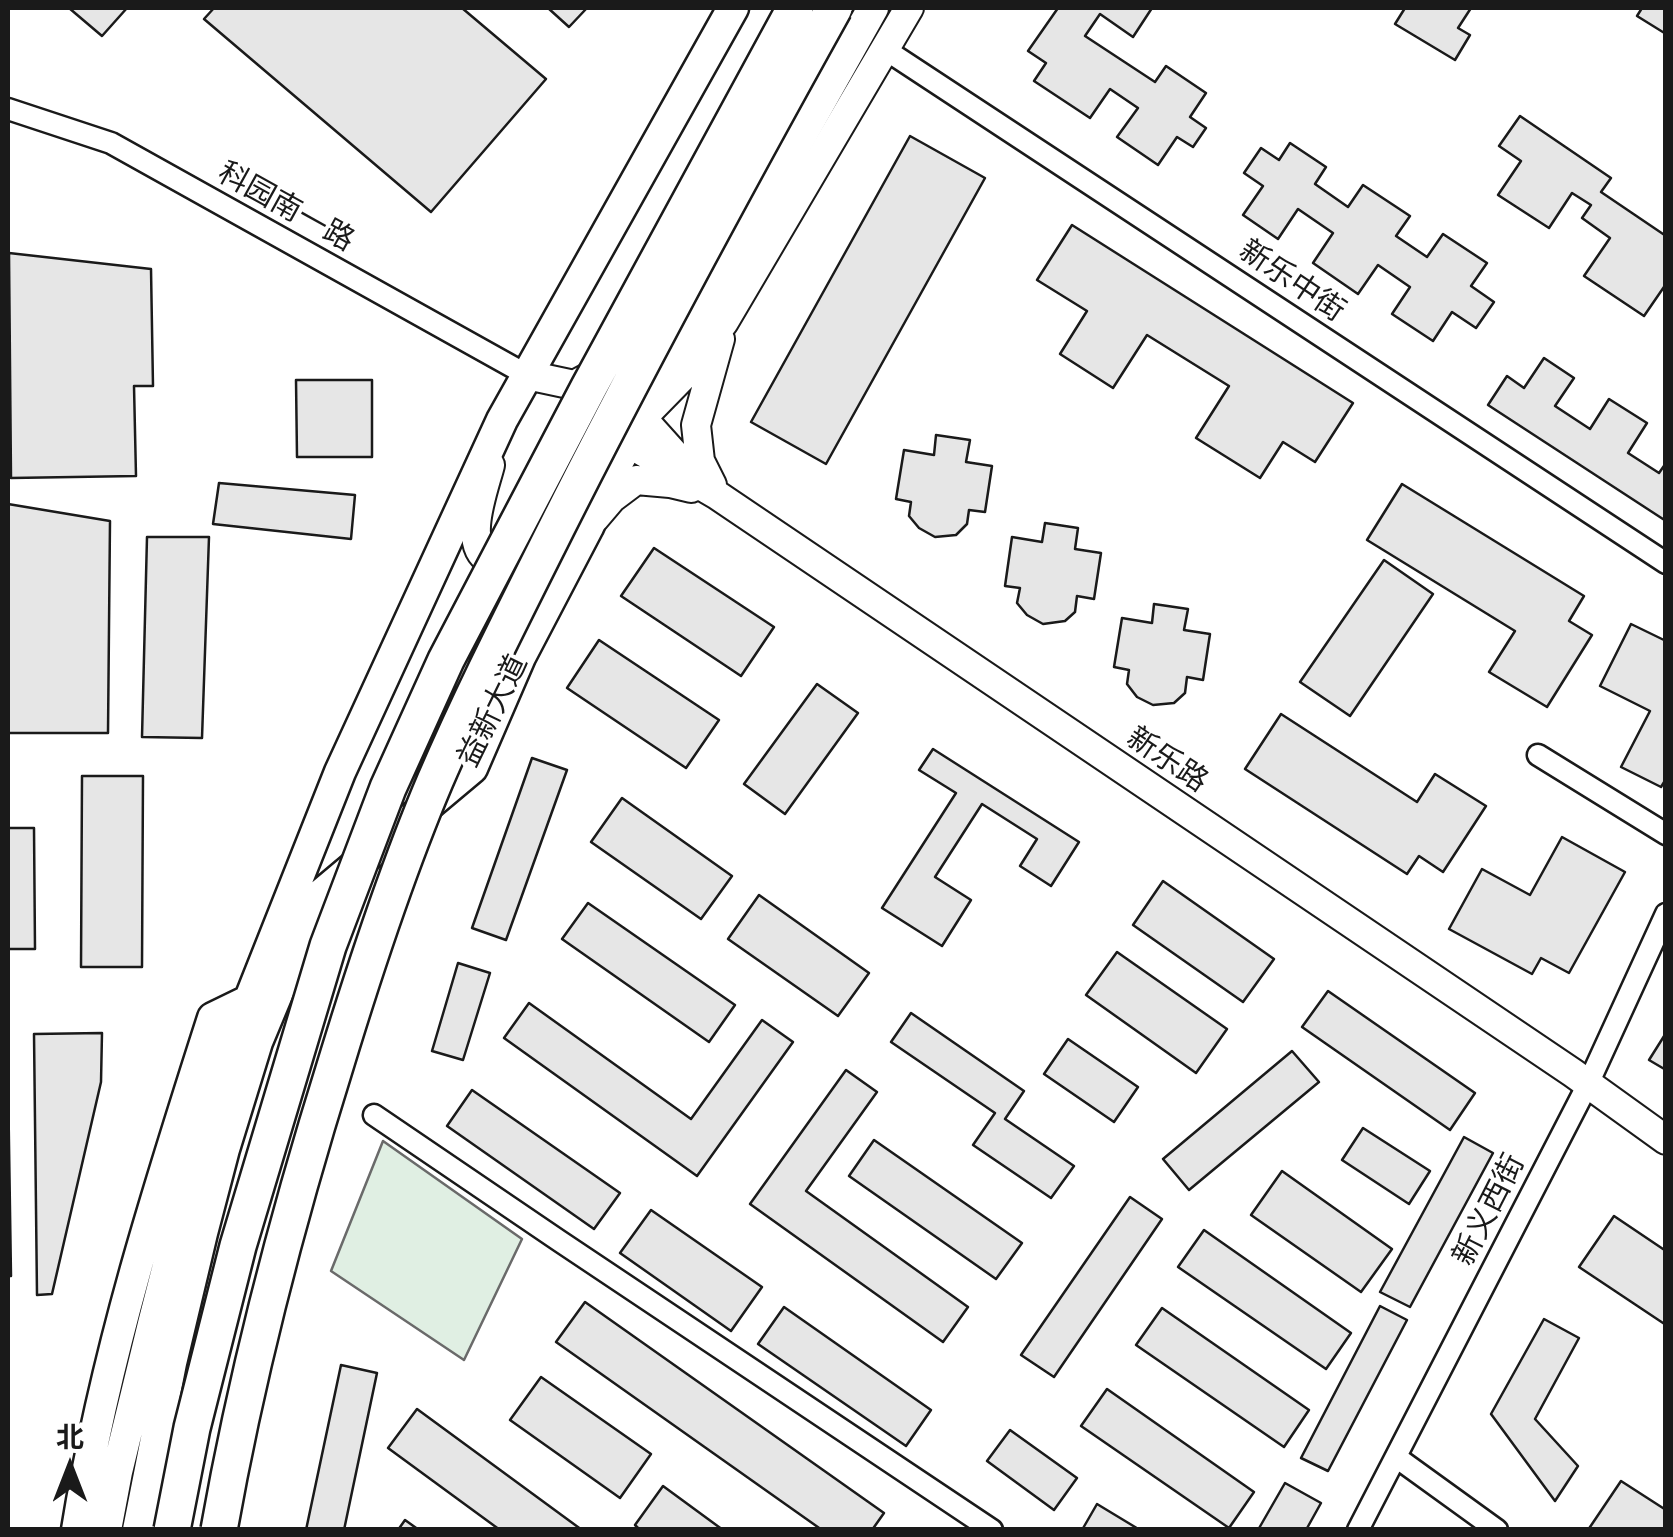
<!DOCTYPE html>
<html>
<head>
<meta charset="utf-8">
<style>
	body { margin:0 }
	#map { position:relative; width:1673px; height:1537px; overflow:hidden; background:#fff; font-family:Quicksand,"Noto Sans SC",sans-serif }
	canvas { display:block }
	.frame { position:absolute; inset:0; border:10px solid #1a1a1a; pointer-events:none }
	.north { position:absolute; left:20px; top:1417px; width:100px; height:100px; -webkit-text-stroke:8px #fff; paint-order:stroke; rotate:0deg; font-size:28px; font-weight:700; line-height:40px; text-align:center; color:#1a1a1a }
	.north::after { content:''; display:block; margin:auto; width:35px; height:45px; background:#1a1a1a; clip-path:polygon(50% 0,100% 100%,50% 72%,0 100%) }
</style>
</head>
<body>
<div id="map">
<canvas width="1673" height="1537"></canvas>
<div class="frame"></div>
<div class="north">北</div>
</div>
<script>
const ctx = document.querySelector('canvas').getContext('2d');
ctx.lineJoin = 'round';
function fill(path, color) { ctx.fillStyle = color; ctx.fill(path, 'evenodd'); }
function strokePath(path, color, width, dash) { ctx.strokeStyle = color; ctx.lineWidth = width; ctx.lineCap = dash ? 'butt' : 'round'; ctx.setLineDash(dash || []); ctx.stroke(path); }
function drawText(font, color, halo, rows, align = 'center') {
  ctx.font = font + ' Quicksand,"Noto Sans SC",sans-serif'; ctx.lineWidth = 8; ctx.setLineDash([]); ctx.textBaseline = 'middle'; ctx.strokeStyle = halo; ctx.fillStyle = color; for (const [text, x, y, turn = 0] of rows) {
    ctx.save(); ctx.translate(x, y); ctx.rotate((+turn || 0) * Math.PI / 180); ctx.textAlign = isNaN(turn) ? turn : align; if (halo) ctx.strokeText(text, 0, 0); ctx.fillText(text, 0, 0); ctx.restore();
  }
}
const green = new Path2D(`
	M383,1141L522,1239L464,1360L331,1271Z`);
fill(green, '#e0efe3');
strokePath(green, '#6a6a6a', 2.5);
const building = new Path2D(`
	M69,8H127L102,36Z
	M214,8H462L546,79L431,212L204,19Z
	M548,8H584L586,9L569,27Z
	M1058,8H1152L1133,37L1100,14L1085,36L1155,82L1166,66L1206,93L1190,117L1206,128L1193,147L1177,137L1158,165L1117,137L1138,108L1110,89L1090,118L1034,81L1046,63L1028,51Z
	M1405,8H1471L1458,28L1470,35L1455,60L1395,24Z
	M1642,8H1666V34L1637,16Z
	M1520,116L1611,178L1601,192L1666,236V284L1644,316L1584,276L1610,238L1582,218L1591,205L1572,193L1549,228L1498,195L1521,161L1499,146Z
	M910,136L985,178L826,464L751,422Z
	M1290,143L1326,167L1315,184L1348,207L1363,185L1410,216L1396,236L1427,257L1443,234L1487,263L1471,286L1494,302L1476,328L1452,312L1433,341L1392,314L1410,287L1378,265L1358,294L1313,263L1333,233L1298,209L1278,239L1243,215L1263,186L1244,173L1261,148L1279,160Z
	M1072,225L1353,403L1315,462L1283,442L1260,478L1196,438L1229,386L1147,335L1113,388L1060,354L1087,311L1037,280Z
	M9,253L151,269L153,386H134L136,476L11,478Z
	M1544,358L1574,378L1555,406L1590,429L1609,399L1647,423L1628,453L1659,473L1666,463V521L1488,405L1507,376L1524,388Z
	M296,380H372V457H297Z
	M936,435L970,440L966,462L992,466L985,512L969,510L967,524L956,535L935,537L919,528L909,516L911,502L896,499L904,450L934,455Z
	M219,483L355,495L351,539L213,524Z
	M1402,484L1584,596L1569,621L1592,635L1547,707L1489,672L1515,631L1367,540Z
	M8,504L110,521L108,733H8Z
	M1045,523L1078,528L1075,549L1101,553L1094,599L1077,596L1075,612L1065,621L1043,624L1027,615L1017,603L1020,588L1005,586L1012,537L1042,542Z
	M147,537H209L202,738L142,737Z
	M654,548L774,627L741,676L621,596Z
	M1384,560L1433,594L1350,716L1300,682Z
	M1154,604L1188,609L1184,630L1210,634L1203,680L1187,677L1185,693L1174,703L1153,705L1137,697L1127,684L1129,670L1114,667L1122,618L1152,623Z
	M1631,624L1666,641V779L1661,787L1621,767L1650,711L1600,686Z
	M599,640L719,720L686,768L567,688Z
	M817,684L858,713L785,814L744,784Z
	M1281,714L1417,802L1435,774L1486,806L1443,872L1419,856L1407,874L1245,769Z
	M933,749L1079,842L1051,886L1020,866L1037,839L982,804L935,877L971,900L942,946L882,908L956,793L919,770Z
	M532,758L567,770L506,940L472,928Z
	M82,776H143L142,967H81Z
	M622,798L732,876L701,919L591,842Z
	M8,828H34L35,949H8Z
	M1562,837L1625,872L1569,973L1541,958L1532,974L1449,929L1482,869L1530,895Z
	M1163,881L1274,959L1243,1002L1133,925Z
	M759,895L869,973L838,1016L728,939Z
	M588,903L735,1005L709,1042L562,939Z
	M1117,952L1227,1029L1196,1073L1086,995Z
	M458,963L490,973L463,1060L432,1051Z
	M1328,991L1475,1093L1450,1130L1302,1027Z
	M529,1003L691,1119L762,1020L793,1042L697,1176L504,1038Z
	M911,1013L1024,1091L1005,1119L1074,1166L1051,1198L973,1145L995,1113L891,1042Z
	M102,1033L101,1082L52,1294L37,1295L34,1034Z
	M1666,1033V1070L1649,1060Z
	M1068,1039L1138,1087L1114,1122L1044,1074Z
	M1292,1051L1319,1082L1189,1190L1163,1159Z
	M846,1070L877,1092L806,1191L968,1307L943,1342L750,1204Z
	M8,1078L11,1276H8Z
	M472,1090L620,1193L594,1229L447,1126Z
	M1363,1128L1430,1171L1409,1204L1342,1160Z
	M1464,1137L1493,1153L1410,1307L1380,1292Z
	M874,1140L1022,1243L996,1279L849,1176Z
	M1282,1171L1392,1249L1361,1292L1251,1215Z
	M1130,1197L1162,1219L1054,1377L1021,1355Z
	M651,1210L762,1287L731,1331L620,1253Z
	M1614,1216L1666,1251V1325L1579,1267Z
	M1204,1230L1351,1333L1326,1369L1178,1267Z
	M585,1302L884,1513L872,1530H822L556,1342Z
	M1380,1306L1407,1320L1328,1471L1301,1458Z
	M784,1307L931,1410L906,1446L758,1344Z
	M1162,1308L1309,1410L1284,1447L1136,1345Z
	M1544,1319L1579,1338L1535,1419L1578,1466L1555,1501L1491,1414Z
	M341,1365L377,1373L344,1530H306Z
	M541,1377L651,1454L620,1498L510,1420Z
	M1107,1389L1254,1492L1229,1528L1081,1426Z
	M417,1409L582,1530H500L388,1448Z
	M1010,1430L1077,1478L1054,1510L987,1461Z
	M1621,1481L1666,1510V1530H1588Z
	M1285,1483L1321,1503L1306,1530H1258Z
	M663,1486L723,1530H640L635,1525Z
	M1097,1504L1140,1530H1082Z
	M405,1520L419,1530H398Z`);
fill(building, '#e6e6e6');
strokePath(building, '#1a1a1a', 2.5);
const street = new Path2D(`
	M886,50L1666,563
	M8,109L111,143L527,375
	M1538,755L1666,834
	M374,1115L558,1240L992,1530
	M1396,1457L1497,1530
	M1358,1530L1588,1084L1666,914`);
const secondary = new Path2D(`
	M527,375L574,385L604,369
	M624,425L628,443L717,495L1573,1073L1666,1140
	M490,465C484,489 462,544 489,560C494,564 507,565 513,566
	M686,467L642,418L687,372L724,322L909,8
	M712,485L700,461L696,425L720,339
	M595,518L612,498L636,480L670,483L691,488`);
const primary = new Path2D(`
	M77,1530C105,1355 159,1186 213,1018L250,1000
	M106,1530L117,1472L153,1324L189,1184L214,1099L236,1034L340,772L502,420L733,8
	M138,1530L171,1363L202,1233L224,1149L257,1042L317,898L472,768L520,657L588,527L615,467L873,8`);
strokePath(street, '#1a1a1a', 25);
strokePath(secondary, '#1a1a1a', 32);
strokePath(primary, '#1a1a1a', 35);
strokePath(street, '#fff', 20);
strokePath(secondary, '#fff', 28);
strokePath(primary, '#fff', 30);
const highwayBridge = new Path2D(`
	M172,1530L192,1428L238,1246L328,946L388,788L446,660L589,387L795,8
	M219,1530C247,1372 288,1216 336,1063C365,968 396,873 435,781C472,695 515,611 557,527C645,352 739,179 834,8`);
strokePath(highwayBridge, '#1a1a1a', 40, []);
strokePath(highwayBridge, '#fff', 35);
drawText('30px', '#1a1a1a', '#fff', [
	["科园南一路",286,207,29],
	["新乐中街",1292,281,34],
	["益新大道",493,711,-64],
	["新乐路",1167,760,34],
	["新义西街",1489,1210,-63]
]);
</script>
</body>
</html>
